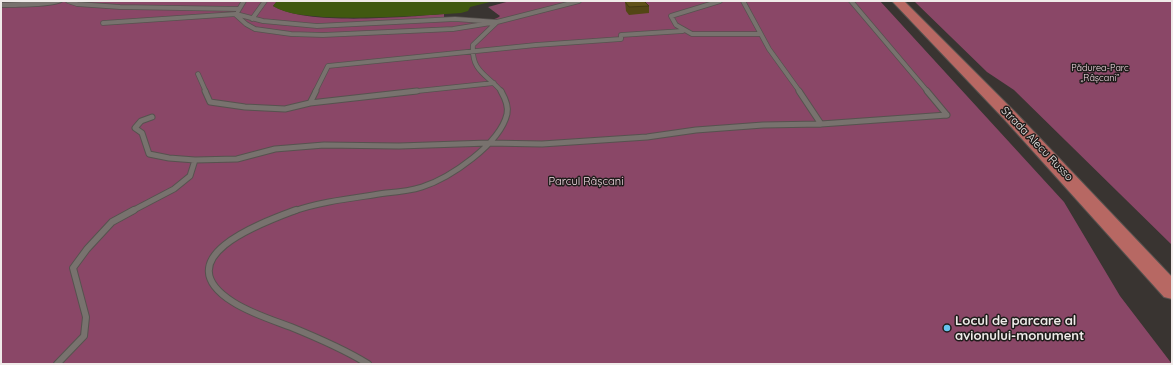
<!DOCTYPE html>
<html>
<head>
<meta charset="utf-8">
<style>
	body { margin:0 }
	#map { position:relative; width:1173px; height:365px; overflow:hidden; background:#393431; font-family:Quicksand,sans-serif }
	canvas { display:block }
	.frame { position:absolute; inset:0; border:2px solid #efebe9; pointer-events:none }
</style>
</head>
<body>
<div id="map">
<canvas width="1173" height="365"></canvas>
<div class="frame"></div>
</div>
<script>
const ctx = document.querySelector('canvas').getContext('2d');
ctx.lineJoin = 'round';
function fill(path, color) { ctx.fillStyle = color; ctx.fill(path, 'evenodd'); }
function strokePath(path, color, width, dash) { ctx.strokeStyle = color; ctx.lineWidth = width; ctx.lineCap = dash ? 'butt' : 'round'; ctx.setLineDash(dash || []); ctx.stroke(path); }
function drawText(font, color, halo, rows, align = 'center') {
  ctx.font = font + ' Quicksand,sans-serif'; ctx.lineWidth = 3; ctx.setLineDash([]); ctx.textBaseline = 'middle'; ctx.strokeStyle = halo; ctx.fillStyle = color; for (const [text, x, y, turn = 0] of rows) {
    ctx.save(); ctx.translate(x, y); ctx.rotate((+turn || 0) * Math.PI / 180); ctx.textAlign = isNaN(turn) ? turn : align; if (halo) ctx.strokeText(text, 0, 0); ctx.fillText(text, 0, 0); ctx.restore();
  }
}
fill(new Path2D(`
	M1,1H277L273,6C307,26 403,17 444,14V18C457,19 492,24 500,16L488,7L510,1H880L1064,202L1120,296L1172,364H1Z
	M914,1H1172V245L1014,90L987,72Z`), '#8a4767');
fill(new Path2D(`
	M277,1H494L470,7L468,11L461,13C415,16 369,19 323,17C306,15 288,15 273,6Z`), '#405910');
const laneFar2 = new Path2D(`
	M68,1L77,4L120,7L239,9
	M720,1L671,16L676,25L692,34H759
	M743,1L769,49L800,92
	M851,1L928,92
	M238,11L244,1
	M236,15L246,24L255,29L291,34L323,35L453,29L497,22L579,1
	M252,19L265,1
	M497,22L473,45C471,72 487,74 502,92
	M103,23L236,14L263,21L317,26L455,19L497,22
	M198,74L206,92
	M315,92L328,66L536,45L621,39V35L683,31
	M408,92L494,83`);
const laneFar1 = new Path2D(`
	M205,91L210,102L245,107L285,109L310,103L417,91
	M799,91L821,124
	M927,91L947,115
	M310,103L316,91
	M152,117L141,121L135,128L142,133L149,154L169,158L195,160L237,159L275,149L324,145L399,146L489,143L542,144L647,137L696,130L763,125L821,124L947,115
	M132,211L174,189L190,176L195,160
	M294,211C323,201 355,198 386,193C398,192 410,191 422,187C450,178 500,144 507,114C509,106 505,98 501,91`);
const lane = new Path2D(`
	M296,210C261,223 164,258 233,302C250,313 272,320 291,327C318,338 344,349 368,364
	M57,364L84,336L86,317L73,268L87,249L112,222L134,210`);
const street = new Path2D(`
	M43,1H63C55,7 14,7 1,7V3Z`);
const primary = new Path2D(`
	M892,1H904L1017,114L1172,277V299L1164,297L1005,120Z`);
strokePath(laneFar2, '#57524f', 5.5);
strokePath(laneFar1, '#57524f', 7);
strokePath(lane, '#57524f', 8);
strokePath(street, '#57524f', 2);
strokePath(primary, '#57524f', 2);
strokePath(laneFar2, '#78726e', 4);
strokePath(laneFar1, '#78726e', 5);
strokePath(lane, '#78726e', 6);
fill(street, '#78726e');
fill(primary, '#b76863');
fill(new Path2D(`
	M625,1H644L649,6V13L629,15L626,11Z`), '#534615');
const building = new Path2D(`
	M626,1H644L649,6L629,7L626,3Z`);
fill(building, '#605118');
strokePath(building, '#433911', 1);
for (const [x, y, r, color] of [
	[947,328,4,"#66c4ef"]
]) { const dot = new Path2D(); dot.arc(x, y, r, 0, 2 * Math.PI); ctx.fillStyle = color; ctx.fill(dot); strokePath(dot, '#1f1d1b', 1.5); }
drawText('9px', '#f6dce6', '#1f1d1b', [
	["Pădurea-Parc",1100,68],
	["„Râșcani”",1100,78]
]);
drawText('11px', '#efebe9', '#1f1d1b', [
	["Strada Alecu Russo",1037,144,46]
]);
drawText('11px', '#f6dce6', '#1f1d1b', [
	["Parcul Râșcani",586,182]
]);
drawText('bold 13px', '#efebe9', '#1f1d1b', [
	["Locul de parcare al",955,321],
	["avionului-monument",955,336]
], 'left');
</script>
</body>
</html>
